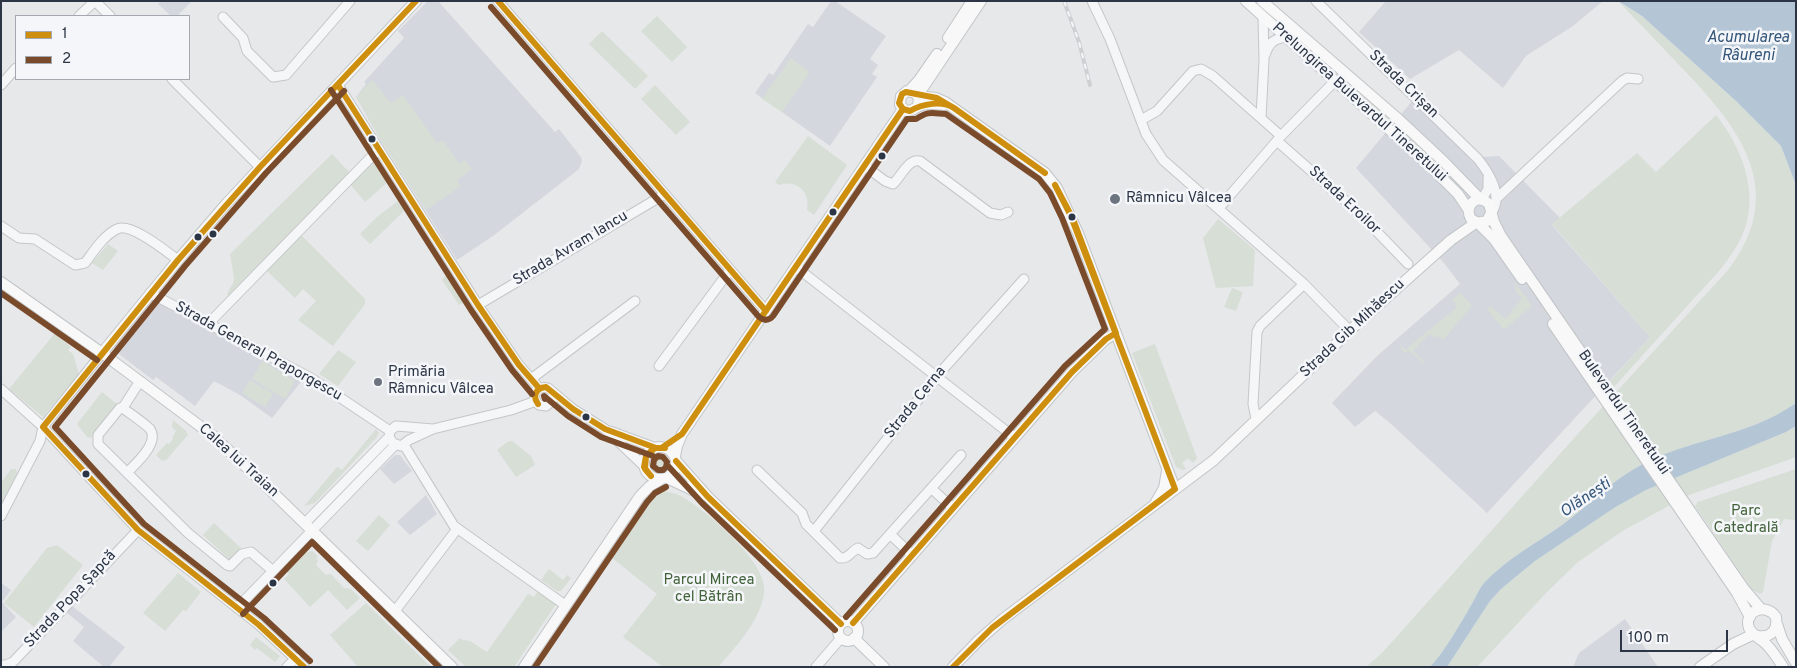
<!DOCTYPE html>
<html>
<head>
<meta charset="utf-8">
<style>
	body { margin:0 }
	#map { position:relative; width:1797px; height:668px; overflow:hidden; background:#e6e8ea; font-family:Overpass,sans-serif }
	canvas { display:block }
	.frame { position:absolute; inset:0; border:2px solid #2b3545; pointer-events:none }
	.legend { position:absolute; left:15px; top:15px; width:175px; height:65px; box-sizing:border-box; background:#f4f6f9; border:1px solid #a4a9b1; margin:0; padding:6px 9px; list-style:none; font-size:15px; color:#2b3545 }
	.legend li { display:flex; align-items:center; gap:10px; height:25px }
	.legend b { width:25px; border:1px solid #a4a9b1 }
	.scale { position:absolute; left:1620px; top:630px; width:108px; height:22px; box-sizing:border-box; border:2px solid #2b3545; border-top:0; padding-left:6px; font-size:15px; line-height:18px; white-space:nowrap; color:#2b3545; -webkit-text-stroke:4px #f4f6f9; paint-order:stroke }
</style>
</head>
<body>
<div id="map">
<canvas width="1797" height="668"></canvas>
<div class="frame"></div>
<ul class="legend">
<li><b style="height:6px;background:#ce8f0e"></b>1</li>
<li><b style="height:6px;background:#7a4b2a"></b>2</li>
</ul>
<div class="scale">100 m</div>
</div>
<script>
const ctx = document.querySelector('canvas').getContext('2d');
ctx.lineJoin = 'round';
function fill(path, color) { ctx.fillStyle = color; ctx.fill(path, 'evenodd'); }
function strokePath(path, color, width, dash) { ctx.strokeStyle = color; ctx.lineWidth = width; ctx.lineCap = dash ? 'butt' : 'round'; ctx.setLineDash(dash || []); ctx.stroke(path); }
function drawText(font, color, halo, rows, align = 'center') {
  ctx.font = font + ' Overpass,sans-serif'; ctx.lineWidth = 5; ctx.setLineDash([]); ctx.textBaseline = 'middle'; ctx.strokeStyle = halo; ctx.fillStyle = color; for (const [text, x, y, turn = 0] of rows) {
    ctx.save(); ctx.translate(x, y); ctx.rotate((+turn || 0) * Math.PI / 180); ctx.textAlign = isNaN(turn) ? turn : align; if (halo) ctx.strokeText(text, 0, 0); ctx.fillText(text, 0, 0); ctx.restore();
  }
}
fill(new Path2D(`
	M161,1H192L177,16H171L158,4Z
	M428,1H438L555,132L559,129L581,157L582,161L579,169L493,236L457,260L380,139L356,97L366,84L364,82L404,38L398,31Z
	M831,1H835L886,36L870,59L878,65L872,74L877,77L830,146L755,93L769,73L773,75L808,24L813,27Z
	M1386,1H1603L1573,26L1526,56L1503,88L1459,50L1410,79L1359,32Z
	M1418,94L1483,157L1499,156L1560,218L1552,225L1650,337L1487,513L1390,423L1375,411L1355,427L1332,403L1377,356L1460,284L1444,263L1356,168Z
	M155,299L181,312L301,382L272,418L240,395L214,381L195,406L156,377L153,380L115,351L114,343L150,300Z
	M395,455H400L412,471L394,484L380,469Z
	M426,495L437,514L410,535L397,522Z
	M1,583L11,590L2,602L16,617L1,632Z
	M72,606L125,647L109,667H104L73,641L84,627L66,612Z
	M1625,619L1658,667H1573L1579,653Z`), '#d4d7dd');
fill(new Path2D(`
	M1619,2L1642,16L1736,101L1781,146L1796,185V403C1745,439 1685,438 1634,469C1608,484 1587,507 1562,525C1535,544 1506,559 1483,584C1479,589 1477,595 1474,600C1465,616 1442,656 1430,667H1366L1382,653L1576,436L1728,270C1789,191 1740,128 1682,68C1661,46 1640,24 1619,2Z
	M657,16L687,47L672,62L641,31Z
	M602,31L648,76L635,89L589,44Z
	M791,58L810,72L782,112L762,99Z
	M372,80L391,103L403,95L437,143L443,140L459,164L465,160L472,169L457,180L461,186L426,210L380,139L356,97Z
	M655,85L690,122L676,135L641,99Z
	M1355,87L1443,165L1462,186L1460,188L1440,168L1353,89Z
	M1716,115C1744,150 1762,200 1739,242C1726,266 1706,285 1689,304C1664,332 1639,359 1614,387L1610,381L1650,337L1552,224L1637,153L1656,172Z
	M808,136L847,165L814,215L807,210C811,192 797,179 779,185L775,182Z
	M332,154L350,173L228,296L227,294L233,283L234,278L230,254Z
	M374,160L378,161L390,180L365,202L350,184Z
	M402,198L408,207L370,244L360,234L377,217Z
	M1218,219L1255,250L1253,286L1216,288L1203,238Z
	M300,234L365,299V304L333,346L298,320L316,301L303,289L295,298L265,269Z
	M108,244L118,251L103,270L92,263Z
	M449,272L467,301L459,305L442,280Z
	M1515,282L1532,306L1504,330L1487,309L1490,306L1506,319L1522,298L1516,292Z
	M1232,288L1243,292L1236,311L1224,307Z
	M1460,293L1471,304V307L1443,340L1438,335L1435,338L1429,334L1413,351L1425,362L1423,363L1408,350L1405,353L1401,349V345L1405,350L1457,307L1452,300Z
	M55,333L71,347L68,350L73,354L79,374L43,417L9,389Z
	M1155,344L1197,458L1193,463L1188,458L1182,463L1186,469L1183,470L1176,467L1132,353Z
	M338,350L356,362L338,386L319,374Z
	M262,361L295,381L285,399L252,379Z
	M250,380L273,394L265,407L242,393Z
	M102,392L117,404L91,438L87,437L77,424Z
	M173,420L186,431L188,435L166,460L162,461L156,455L167,443L169,444L173,439L172,438L176,431L172,427Z
	M1796,426V457L1689,495L1624,530L1578,562L1548,591L1477,667H1447L1490,601L1501,589L1535,561L1614,508L1646,490L1786,432Z
	M376,429L379,433L376,438L315,503L304,506L337,467L342,470Z
	M512,441L531,456L535,465L516,477L497,450L507,442Z
	M651 463a9 9 0 1 1 18 0a9 9 0 1 1-18 0Z
	M11,469H16L17,473L1,505V483Z
	M1796,469V520L1784,519L1772,541L1763,592L1761,594L1752,590L1695,506L1698,502Z
	M662,491C668,492 675,493 681,496C705,510 770,563 764,594C759,622 736,647 718,667H663L623,637L657,594L611,557C623,535 639,501 662,491Z
	M379,515L390,525L368,551L356,541Z
	M214,523L242,549L231,561L203,535Z
	M57,545L83,565L34,627L4,603L47,548Z
	M312,551L318,556L316,558L318,561L316,565L326,575L331,574L344,588L351,589L360,598L347,610L328,590L310,607L284,579L289,574L285,570L301,554Z
	M549,569L563,580L567,575L571,578L561,591H557L541,580Z
	M178,573L201,592L186,611L183,610L165,631L143,613Z
	M538,591L556,604L514,667H466L448,650L460,638L463,640L470,641L487,652L528,594L534,597Z
	M366,603L431,667H358L330,635Z
	M256,637L280,656L275,662L257,648L255,650L250,645Z`), '#d7ded6');
fill(new Path2D(`
	M1618,1H1796V185L1781,146L1736,101L1642,16Z
	M1796,403V426L1786,432L1646,490L1614,508L1535,561L1501,589L1490,601L1447,667H1430C1442,656 1465,616 1474,600C1477,595 1479,589 1483,584C1506,559 1535,544 1562,525C1587,507 1608,484 1634,469C1685,438 1745,439 1796,403Z`), '#b4c6d5');
const minor = new Path2D(`
	M95,1L110,16
	M498,1L766,311
	M1092,1L1110,39L1146,134L1163,160L1304,284L1350,331
	M1316,1L1478,159C1489,173 1503,195 1492,212
	M79,16L95,1
	M223,17L243,38L247,51L273,77L286,75L350,1
	M1265,55C1269,43 1273,39 1286,37
	M172,79L260,167
	M1,85L16,68
	M338,85L478,305L519,365L539,388
	M1261,118L1264,60L1263,17
	M1141,120L1157,111L1193,71L1201,69L1213,76L1281,136
	M1277,141L1358,212L1408,264
	M865,166L885,181L893,184C901,177 908,158 920,161L990,213L1001,215L1008,212
	M1482,199L1488,189V178
	M1496,199L1622,81L1627,78L1638,79
	M1219,208L1281,136L1335,81
	M1,226L19,238L35,239L75,265L85,263C94,251 103,236 117,229C130,222 166,251 178,260
	M796,267L1014,437
	M150,293L311,378L390,431
	M478,305L665,194
	M208,324L379,149
	M659,366L730,270
	M531,379L635,301
	M1,389L43,427L138,530L259,625L304,667
	M553,393L552,401L546,406L539,405C530,396 536,385 548,388L573,409L605,429L644,466
	M120,408L98,435V444L188,533L227,565L230,566L242,554L251,552L273,571
	M1256,419L1253,404L1257,332L1260,326L1304,284
	M433,429L409,440L401,446L393,443L389,437L390,431L396,426L433,429L511,410L536,401
	M610,431L656,448
	M404,445L454,526L565,605
	M757,470L802,513L806,524L840,558C849,559 851,551 858,548L867,554L873,553L961,455
	M127,473C135,464 160,443 150,429C143,422 132,415 124,409V406L140,381
	M932,489L953,508
	M1,516L40,441L43,427L102,353
	M305,523L389,437
	M814,531L937,376L1024,279
	M891,535L912,555
	M237,608L395,445
	M395,611L457,529
	M1,665H6L13,662L138,530
	M287,667L296,658
	M816,667L841,638`);
const major = new Path2D(`
	M1246,1L1430,166L1458,194L1468,209
	M1262,1L1396,117L1444,162L1480,199
	M948,38L972,1
	M909,91L919,80L937,54
	M918,95L981,1
	M918,96L936,98L945,102L1045,173L1057,188L1078,233L1175,489
	M918,106L919,98L915,93L907,91L901,96L900,105L906,111C914,111 915,107 922,105C929,103 936,104 944,105
	M1491,213L1487,221L1478,223L1471,219C1463,205 1478,193 1489,204L1494,222L1501,236L1744,589L1761,609
	M1478,223L1494,239L1522,279
	M1,282L102,353L212,435L258,478L452,667
	M1553,324L1737,593L1750,617
	M102,353L178,260L227,203L416,1
	M644 463a16 16 0 1 1 32 0a16 16 0 1 1-32 0Z
	M675,456L677,446L682,434L903,109
	M676,461L708,497L841,624
	M667,478L703,495
	M1156,502L1164,488L1167,471
	M838 631a10 10 0 1 1 20 0a10 10 0 1 1-20 0Z
	M853,623L1072,372L1106,339L1116,333
	M1777,624L1782,639L1796,663
	M1758,636C1771,638 1778,630 1776,617C1766,602 1743,611 1749,628C1752,635 1761,639 1766,644C1773,651 1778,659 1783,667
	M854,638L884,667
	M524,667L640,496L650,486L662,479
	M953,667L979,640L1003,619L1214,460L1357,324L1451,240L1477,222
	M1700,667L1733,644L1754,634`);
strokePath(minor, '#c4c6c8', 11);
strokePath(major, '#c2c5c8', 12);
strokePath(minor, '#f5f6f7', 9);
strokePath(major, '#f8f8f8', 10);
const rail = new Path2D(`
	M1064,1L1079,42L1090,85`);
strokePath(rail, '#ced0d2', 4);
strokePath(rail, '#f4f6f9', 2, [5.5]);
strokePath(new Path2D(`
	M498,1L766,311
	M338,85L478,305L519,365L539,388
	M906,92L937,98L954,108C942,100 922,104 910,111L903,109L899,103L902,94Z
	M954,108L1045,173
	M954,108L1045,173
	M1055,185L1073,219L1116,333
	M538,404C532,396 536,388 546,387L573,409L605,429L656,448
	M663,447L682,434L903,109
	M676,461L708,497L841,624
	M651,476L644,467L646,456L654,448H665
	M651,476L645,469L646,456L655,448H665
	M853,623L1072,372L1106,339L1116,333
	M304,667L259,625L138,530L43,427L178,260L260,167L416,1
	M953,667L992,628L1175,489L1070,214L1055,185`), '#ce8f0e', 6);
strokePath(new Path2D(`
	M491,7L759,317C764,321 769,321 773,316L907,119H916C929,111 930,113 946,114L1039,179L1050,193L1062,218L1105,329L1065,366L846,617
	M331,90L471,310L512,370L532,394
	M1,293L97,360
	M545,399L544,396L568,416L601,437L653,456
	M669,467L702,503L835,630
	M663,470H658L653,466L654,460L658,456L663,457L667,462L666,467L664,469
	M243,614L312,542L439,667
	M310,661L264,618L144,524L55,427L185,266L266,173L344,91
	M535,667L647,502L655,493L666,487`), '#7a4b2a', 6);
for (const [x, y, r, color] of [
	[372,139,4.5,"#2b3545"],
	[882,156,4.5,"#2b3545"],
	[1115,199,6,"#6c747f"],
	[833,212,4.5,"#2b3545"],
	[1072,217,4.5,"#2b3545"],
	[213,234,4.5,"#2b3545"],
	[198,237,4.5,"#2b3545"],
	[378,382,5,"#6c747f"],
	[586,417,4.5,"#2b3545"],
	[86,474,4.5,"#2b3545"],
	[273,583,4.5,"#2b3545"]
]) { const dot = new Path2D(); dot.arc(x, y, r, 0, 2 * Math.PI); ctx.fillStyle = color; ctx.fill(dot); strokePath(dot, '#f4f6f9', 2); }
drawText('15px', '#2b3545', '#f4f6f9', [
	["Strada Crișan",1403,85,44],
	["Prelungirea Bulevardul Tineretului",1359,103,42],
	["Strada Eroilor",1344,201,43],
	["Strada Avram Iancu",571,249,-31],
	["Strada Gib Mihăescu",1353,329,-43],
	["Strada General Praporgescu",258,352,29],
	["Strada Cerna",916,403,-51],
	["Bulevardul Tineretului",1623,413,55],
	["Calea lui Traian",238,461,42],
	["Strada Popa Șapcă",71,600,-47]
]);
drawText('15px', '#2b3545', '#f4f6f9', [
	["Râmnicu Vâlcea",1126,199],
	["Primăria",388,373],
	["Râmnicu Vâlcea",388,390]
], 'left');
drawText('15px', '#416138', '#f4f6f9', [
	["Parc",1746,512],
	["Catedrală",1746,529],
	["Parcul Mircea",709,581],
	["cel Bătrân",709,598]
]);
drawText('italic 16px', '#34567a', '#f4f6f9', [
	["Acumularea",1748,39],
	["Râureni",1748,57],
	["Olănești",1586,499,-34]
]);
</script>
</body>
</html>
